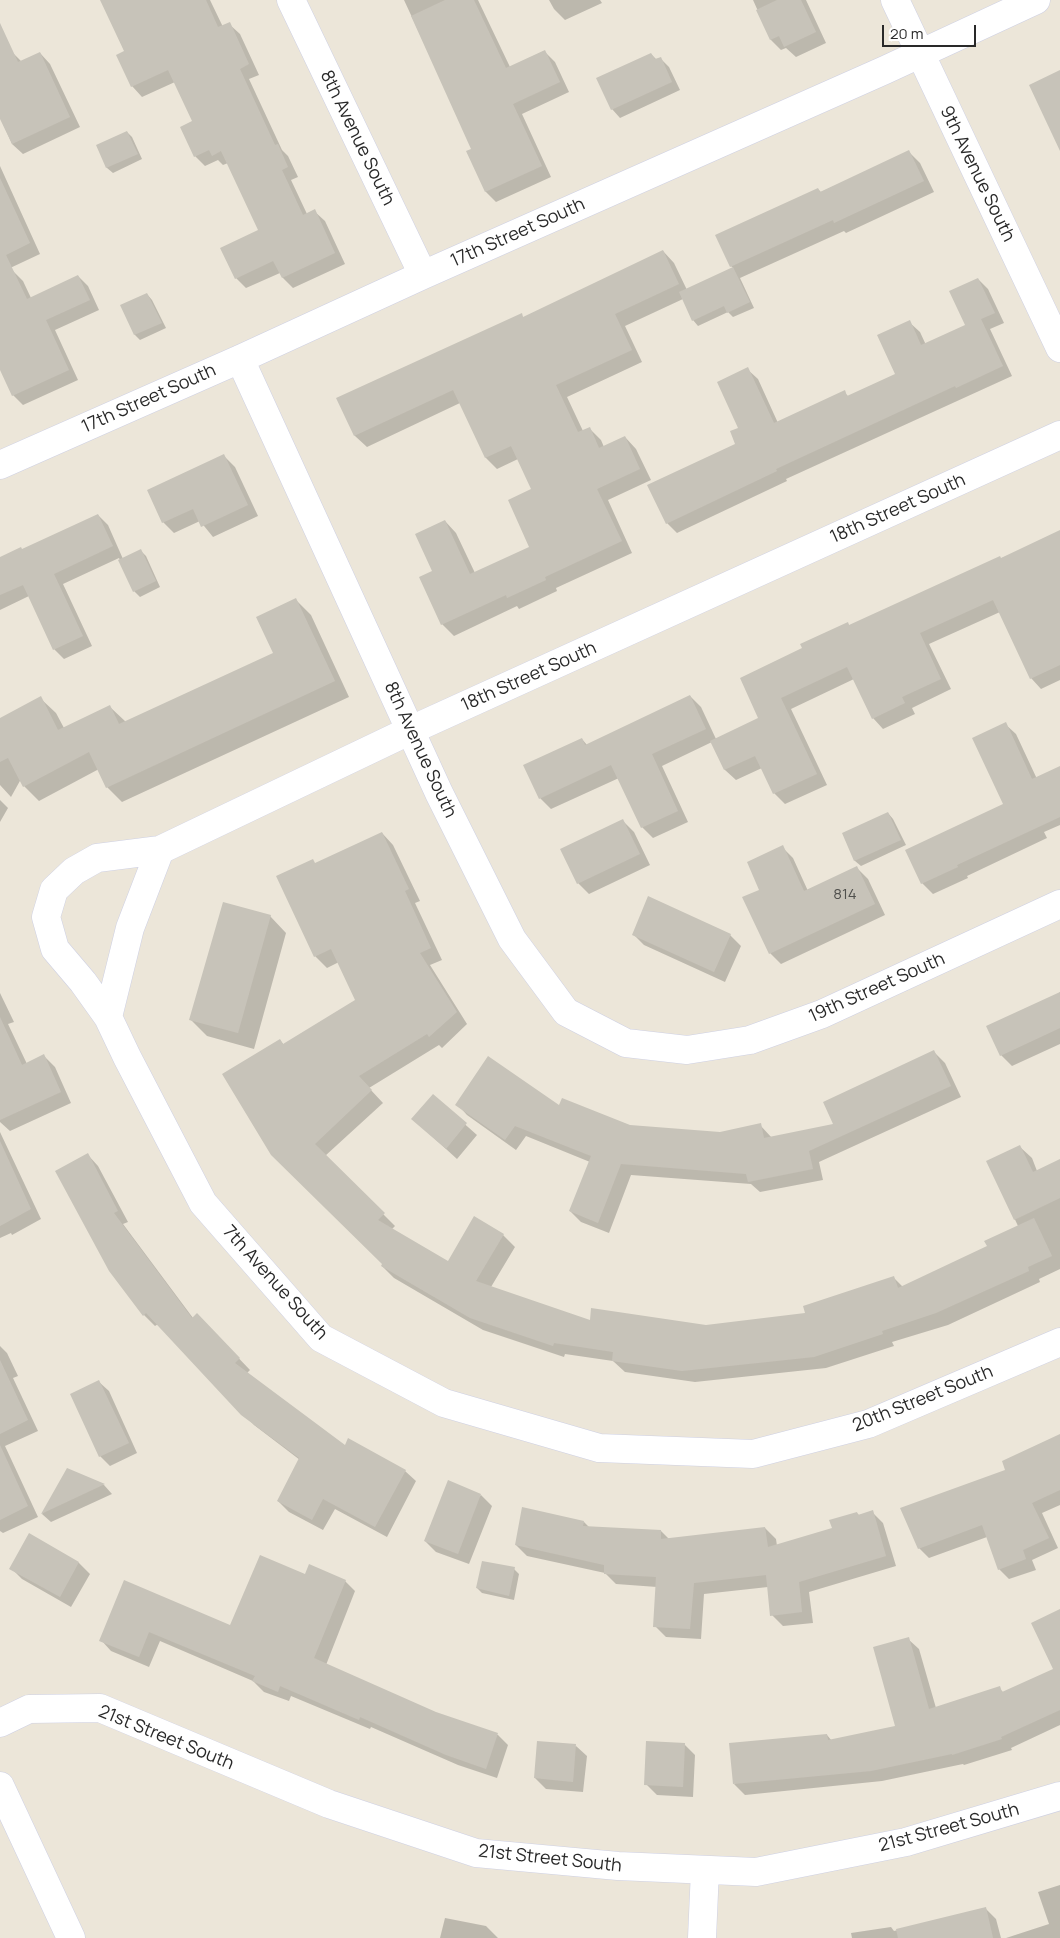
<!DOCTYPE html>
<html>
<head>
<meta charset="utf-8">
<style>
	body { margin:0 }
	#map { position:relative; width:1060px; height:1938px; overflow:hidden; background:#ece6d9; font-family:Manrope,sans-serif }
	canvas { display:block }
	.scale { position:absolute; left:882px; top:25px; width:94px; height:22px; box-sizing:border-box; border:2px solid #292929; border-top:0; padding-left:6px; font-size:15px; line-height:18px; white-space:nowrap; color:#292929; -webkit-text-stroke:4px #fff; paint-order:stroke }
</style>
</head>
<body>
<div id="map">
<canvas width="1060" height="1938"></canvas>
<div class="scale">20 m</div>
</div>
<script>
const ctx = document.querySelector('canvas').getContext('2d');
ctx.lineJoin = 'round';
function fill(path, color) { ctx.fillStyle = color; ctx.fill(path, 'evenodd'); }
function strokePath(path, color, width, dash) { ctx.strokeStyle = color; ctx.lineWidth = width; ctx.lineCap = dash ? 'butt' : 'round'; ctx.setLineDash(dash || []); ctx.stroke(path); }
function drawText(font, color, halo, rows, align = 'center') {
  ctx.font = font + ' Manrope,sans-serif'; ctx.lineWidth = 4; ctx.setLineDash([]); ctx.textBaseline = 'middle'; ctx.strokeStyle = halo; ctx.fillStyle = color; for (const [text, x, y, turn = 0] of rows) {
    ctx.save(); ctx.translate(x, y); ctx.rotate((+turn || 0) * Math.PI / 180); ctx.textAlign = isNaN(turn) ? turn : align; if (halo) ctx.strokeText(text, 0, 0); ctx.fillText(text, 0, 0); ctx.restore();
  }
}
fill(new Path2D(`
	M101,0H210L223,27L229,24L240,34L259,75L249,79L282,150L288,156L298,177L291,180L307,214L314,211L325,221L345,264L293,288L283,278L280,273L246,288L236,278L260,231L228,163L223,165L218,160L205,166L195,156L194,122L175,82L142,97L132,86L125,52Z
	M404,0H478L510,67L544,51L555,62L569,92L522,114L551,177L496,202L486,192L467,152L473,149Z
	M549,0H600L602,3L565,20L554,9Z
	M753,0H806L826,43L796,57L786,48L781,50L771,40Z
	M12,52L22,62L40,53L50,64L80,127L23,154L12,144L0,117V58Z
	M651,54L657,60L660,58L669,67L680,90L620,118L612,109Z
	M127,132L132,137L142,159L113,173L107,168L97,146Z
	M909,152L920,163L934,192L846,233L844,231L740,278L754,308L733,317L728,312L698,326L693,320L683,299L625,326L642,362L567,397L583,431L589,428L601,440L604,447L625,437L636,449L651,480L608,500L632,553L556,588L557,591L519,609L517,606L454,636L442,624L434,571L445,521L456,533L475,573L531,547L533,490L518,459L497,469L486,458L460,403L367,447L355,436L338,399L521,315L524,318L663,251L674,263L687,290L733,268L731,266L818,189L821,192Z
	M0,166L40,254L8,269L0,261Z
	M13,271L23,281L31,298L78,276L88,286L99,310L55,330L78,380L23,405L13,395L0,367V277Z
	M978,279L988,289L1004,323L990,329L1012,376L786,479L787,481L677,533L667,523L737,444L747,369L758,379L778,423L844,392L849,397L897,375L909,322L920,332L926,345L967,325Z
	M147,294L152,300L166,328L140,340L135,335L122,306Z
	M224,456L235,467L258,516L213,537L200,521L174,533L163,522Z
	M98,515L108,525L123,559L141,551L146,556L160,587L140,597L134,591L119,558L63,584L92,646L64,659L54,649L29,596L0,610V558L23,550Z
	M1060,532V680L1041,689L1031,678L1000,612L929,644L951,689L912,708L915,714L883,729L873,718L854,679L791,709L827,785L785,804L774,793L762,768L736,780L725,770L712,742L662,766L688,822L653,838L642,827L619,778L551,809L540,798L582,739L587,745L690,696L701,707L716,739L760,719L804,649L847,623L850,626Z
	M296,600L311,615L349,697L122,802L107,787L99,769L39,801L24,786L21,779L11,797L0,785V719L40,698L56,713L64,728L110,707L126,722L275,654Z
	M1005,724L1016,734L1037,779L1060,768V825L1044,832L1047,838L967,876L968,878L933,894L922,883L1005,804Z
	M0,800L8,808L0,822Z
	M888,813L893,819L906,845L861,866L855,861L843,834Z
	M623,821L634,832L650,865L589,894L578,883Z
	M382,833L393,845L420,901L415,903L442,960L430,965L467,1024L442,1048L439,1045L369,1088L383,1103L325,1156L395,1226L392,1229L448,1263L503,1235L515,1247L491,1287L591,1322L706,1326L807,1314L893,1277L903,1287L989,1247L1018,1226L988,1162L1020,1147L1032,1158L1037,1171L1060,1161V1269L1039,1279L1040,1282L948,1325L892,1342L894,1346L826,1368L695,1382L625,1372L613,1361L565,1354L564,1357L483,1330L394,1278L382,1266L384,1264L272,1154L280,1040L284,1045L357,1000L339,962L327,968L315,956L316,864Z
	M782,847L793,858L808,891L857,868L868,879L885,915L781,964L770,953L761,890Z
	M270,916L286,933L254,1049L207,1036L191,1020Z
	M633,934L730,935L741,946L725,982L644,945Z
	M1060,992V1044L1012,1066L1001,1055Z
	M0,993L14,1022L8,1024L27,1064L44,1056L55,1067L71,1103L10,1131L0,1122Z
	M934,1052L945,1063L961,1097L819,1162L823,1180L760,1192L751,1184L631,1175L609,1233L581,1222L570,1211L590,1162L526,1136L516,1150L467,1115L457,1104L559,1107L630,1126L720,1133L760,1125L772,1138L835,1125Z
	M433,1096L477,1135L457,1159L413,1119Z
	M0,1132L41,1219L12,1235L11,1233L0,1238Z
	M88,1155L98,1166L128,1222L123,1224L193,1318L208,1326L250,1370L247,1373L345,1447L405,1471L416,1481L387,1537L335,1509L323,1530L289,1512L278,1501L300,1460L254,1425L158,1324L155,1326L144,1315Z
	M0,1346L7,1353L18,1376L13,1378L38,1431L5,1446L38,1517L3,1533L0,1531Z
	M99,1382L109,1391L137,1453L110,1466L100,1456Z
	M1060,1435V1505L1042,1513L1058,1548L1032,1560L1036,1570L1009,1579L999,1569L987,1537L929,1558L919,1548L1007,1470Z
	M67,1470L104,1485L112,1494L51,1522L42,1514Z
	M481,1495L492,1506L469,1564L436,1552L425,1541Z
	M872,1512L883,1523L896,1566L809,1592L813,1623L783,1626L772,1615L768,1587L704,1594L701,1639L666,1637L655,1626L657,1587L616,1584L605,1573L527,1556L516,1545L584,1522L589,1527L661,1531L669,1539L765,1528L776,1539L777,1546L834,1529L857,1513L859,1515Z
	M30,1535L79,1563L90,1574L71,1607L22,1579L11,1568Z
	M514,1569L519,1574L514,1600L482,1593L477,1588Z
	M306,1575L345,1581L355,1591L326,1665L435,1713L498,1735L508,1745L497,1778L458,1765L371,1727L370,1729L291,1696L289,1701L264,1692L253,1681L160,1641L149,1667L111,1651L101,1640L125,1582L231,1627Z
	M1060,1618V1725L1011,1748L1012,1750L964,1765L963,1764L882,1781L745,1795L734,1784L827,1735L832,1741L897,1727L908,1639L919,1649L936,1708L999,1688L1004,1693L1054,1670Z
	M684,1744L695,1755L693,1797L657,1795L646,1784Z
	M576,1746L587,1756L583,1792L546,1789L535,1778Z
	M1060,1885V1938H1006L1049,1924L1038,1892Z
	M985,1908L996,1919L1001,1938H852L851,1933L891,1927L894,1931Z
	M445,1918L486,1926L498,1938H440Z`), '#0003');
fill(new Path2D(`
	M100,0H206L218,27L230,22L249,64L240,69L275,145L278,144L288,167L282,170L303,215L315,209L335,253L282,278L273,261L235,279L220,248L258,230L221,151L212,156L209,150L194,157L180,127L192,121L168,70L131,87L116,55L124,51Z
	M445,0H474L506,68L545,50L560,82L513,104L542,166L485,192L466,151L471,149L411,16Z
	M777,0H801L816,32L784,47L779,36L770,40L756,10Z
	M0,23L18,62L40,52L70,117L12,144L0,119Z
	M651,53L655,59L661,57L672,82L611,110L596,78Z
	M1060,70V151L1029,85Z
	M127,131L138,154L106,168L96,145Z
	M909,150L924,181L834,223L833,220L730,267L715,235L818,188L820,192Z
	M0,178L30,243L6,255L27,299L78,275L90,300L46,320L69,370L12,396L0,370Z
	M663,250L679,284L615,314L632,350L556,385L578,432L590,427L599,448L625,436L640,469L597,489L622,541L545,577L546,580L507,598L506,595L441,625L419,577L432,571L415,534L445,520L470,574L529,547L508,500L531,489L511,446L485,458L453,390L354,436L336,398L522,313L523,317Z
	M733,267L750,302L727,313L724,306L692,321L679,292Z
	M978,278L995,313L981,319L1003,366L956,388L955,386L776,469L777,471L666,524L647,485L735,444L730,431L738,428L717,382L748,367L774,423L845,390L847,396L895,374L877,335L910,320L921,345L965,325L949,291Z
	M147,293L162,323L134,335L120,305Z
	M224,454L248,505L201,527L193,509L162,523L147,490Z
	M98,514L113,546L54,574L83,636L53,650L23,585L0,595V557L21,547L22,549Z
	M1060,530V665L1030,679L993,600L920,633L941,679L902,697L905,703L872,719L847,667L781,698L817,774L773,794L755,756L724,770L710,741L758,718L740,678L802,648L800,644L848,622L849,625L1000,556L1001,558Z
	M141,549L156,581L133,592L118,560Z
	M296,598L335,681L106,788L89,752L23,787L8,758L0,762V718L41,696L58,730L110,705L119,724L273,653L256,617Z
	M690,695L706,729L652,754L678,811L641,828L611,765L539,799L523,765L582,738L585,745Z
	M1006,722L1032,779L1060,766V817L957,865L958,867L921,884L905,850L1003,804L972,738Z
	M888,812L901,840L854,861L842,833Z
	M623,819L640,854L577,884L560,849Z
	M382,832L409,889L405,891L431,948L420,953L457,1012L429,1037L427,1034L359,1076L372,1090L315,1144L385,1213L378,1220L448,1261L474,1216L504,1234L476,1281L590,1320L591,1308L706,1325L805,1313L803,1306L894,1276L898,1288L987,1246L984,1241L1034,1218L1052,1256L1028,1267L1029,1271L936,1313L882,1331L883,1334L814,1357L682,1371L612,1361L613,1352L554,1343L553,1346L470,1318L381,1266L382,1264L271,1155L222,1074L280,1039L283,1044L355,1000L331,949L314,957L276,876L313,859L315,863Z
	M783,845L804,891L857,866L875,904L769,954L742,897L759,890L747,862Z
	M648,896L731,934L714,972L632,935Z
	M223,902L271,915L238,1033L189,1020Z
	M1060,992V1028L1000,1056L986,1026Z
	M0,1017L22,1065L44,1054L61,1092L0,1120Z
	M934,1050L951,1086L809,1151L813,1169L748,1182L746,1174L621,1164L598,1223L569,1211L591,1156L515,1126L505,1140L455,1105L488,1056L559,1105L562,1098L630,1125L720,1132L761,1123L764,1138L833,1124L823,1102Z
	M433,1094L467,1123L446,1149L411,1119Z
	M0,1141L31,1209L0,1226Z
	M1020,1145L1033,1172L1060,1159V1198L1014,1220L986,1161Z
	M88,1153L118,1211L114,1213L192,1318L197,1313L240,1358L235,1363L345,1445L348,1438L406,1470L375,1527L323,1499L312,1520L277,1501L299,1458L241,1415L146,1313L143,1316L109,1271L55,1171Z
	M0,1360L28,1420L0,1434Z
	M99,1380L129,1443L99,1457L70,1394Z
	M1060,1434V1490L1032,1503L1049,1538L1023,1550L1026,1559L998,1570L982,1525L918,1549L900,1508L1005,1470L1002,1461Z
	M0,1445L28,1506L0,1520Z
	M67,1468L105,1484L41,1514Z
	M448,1480L481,1494L458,1554L424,1541Z
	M522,1507L584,1521L583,1526L661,1530V1539L765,1527L768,1547L832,1528L829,1520L857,1512L858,1515L873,1510L886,1556L799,1582L802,1612L770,1616L766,1575L694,1583L690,1629L653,1627L656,1577L604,1574V1565L515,1545Z
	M29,1533L79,1562L60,1597L9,1569Z
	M260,1555L305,1574L309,1564L346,1580L314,1658L436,1712L498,1733L486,1769L446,1755L360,1717L359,1720L280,1686L278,1692L252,1681L255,1676L149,1632L139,1657L99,1641L124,1580L230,1625Z
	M482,1561L515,1567L509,1596L476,1588Z
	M1060,1609V1710L1001,1737L1002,1739L952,1755V1754L871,1771L733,1784L729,1743L827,1734L828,1740L895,1726L873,1647L909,1637L929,1709L1000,1686L1002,1692L1053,1669L1031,1623Z
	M537,1741L576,1744L573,1782L534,1778Z
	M646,1741L685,1743L683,1787L644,1785Z
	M986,1907L993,1938H898L896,1929Z`), '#c7c3b9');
const minor = new Path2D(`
	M291,0L423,275
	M895,0L1060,348
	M240,359L439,793L512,939L566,1012L626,1043L687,1050L750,1040L822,1014L1060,904
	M0,465L240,359L423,275L885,70L1036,0
	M160,850L97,858L74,871L54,890L46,917L55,949L83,982L108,1017L127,1057L203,1203L321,1338L444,1403L599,1448L753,1454L868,1424L1060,1342
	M108,1017L130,928L160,850L411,730L1060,435
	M0,1723L29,1709L100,1708L329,1804L476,1853L618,1866L756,1872L906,1842L1060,1796
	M0,1786L71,1938
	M702,1938L705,1870`);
strokePath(minor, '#ced0e3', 29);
strokePath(minor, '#fff', 28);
drawText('15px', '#50504d', null, [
	["814",845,895]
]);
drawText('18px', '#292929', '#fff', [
	["8th Avenue South",357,138,64],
	["9th Avenue South",977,174,64],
	["17th Street South",518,233,-24],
	["17th Street South",149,399,-24],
	["18th Street South",898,509,-24],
	["18th Street South",529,677,-24],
	["8th Avenue South",420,750,65],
	["19th Street South",877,988,-24],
	["7th Avenue South",275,1283,48],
	["20th Street South",923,1399,-22],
	["21st Street South",166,1738,22],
	["21st Street South",949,1828,-15],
	["21st Street South",550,1859,6]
]);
</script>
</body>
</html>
